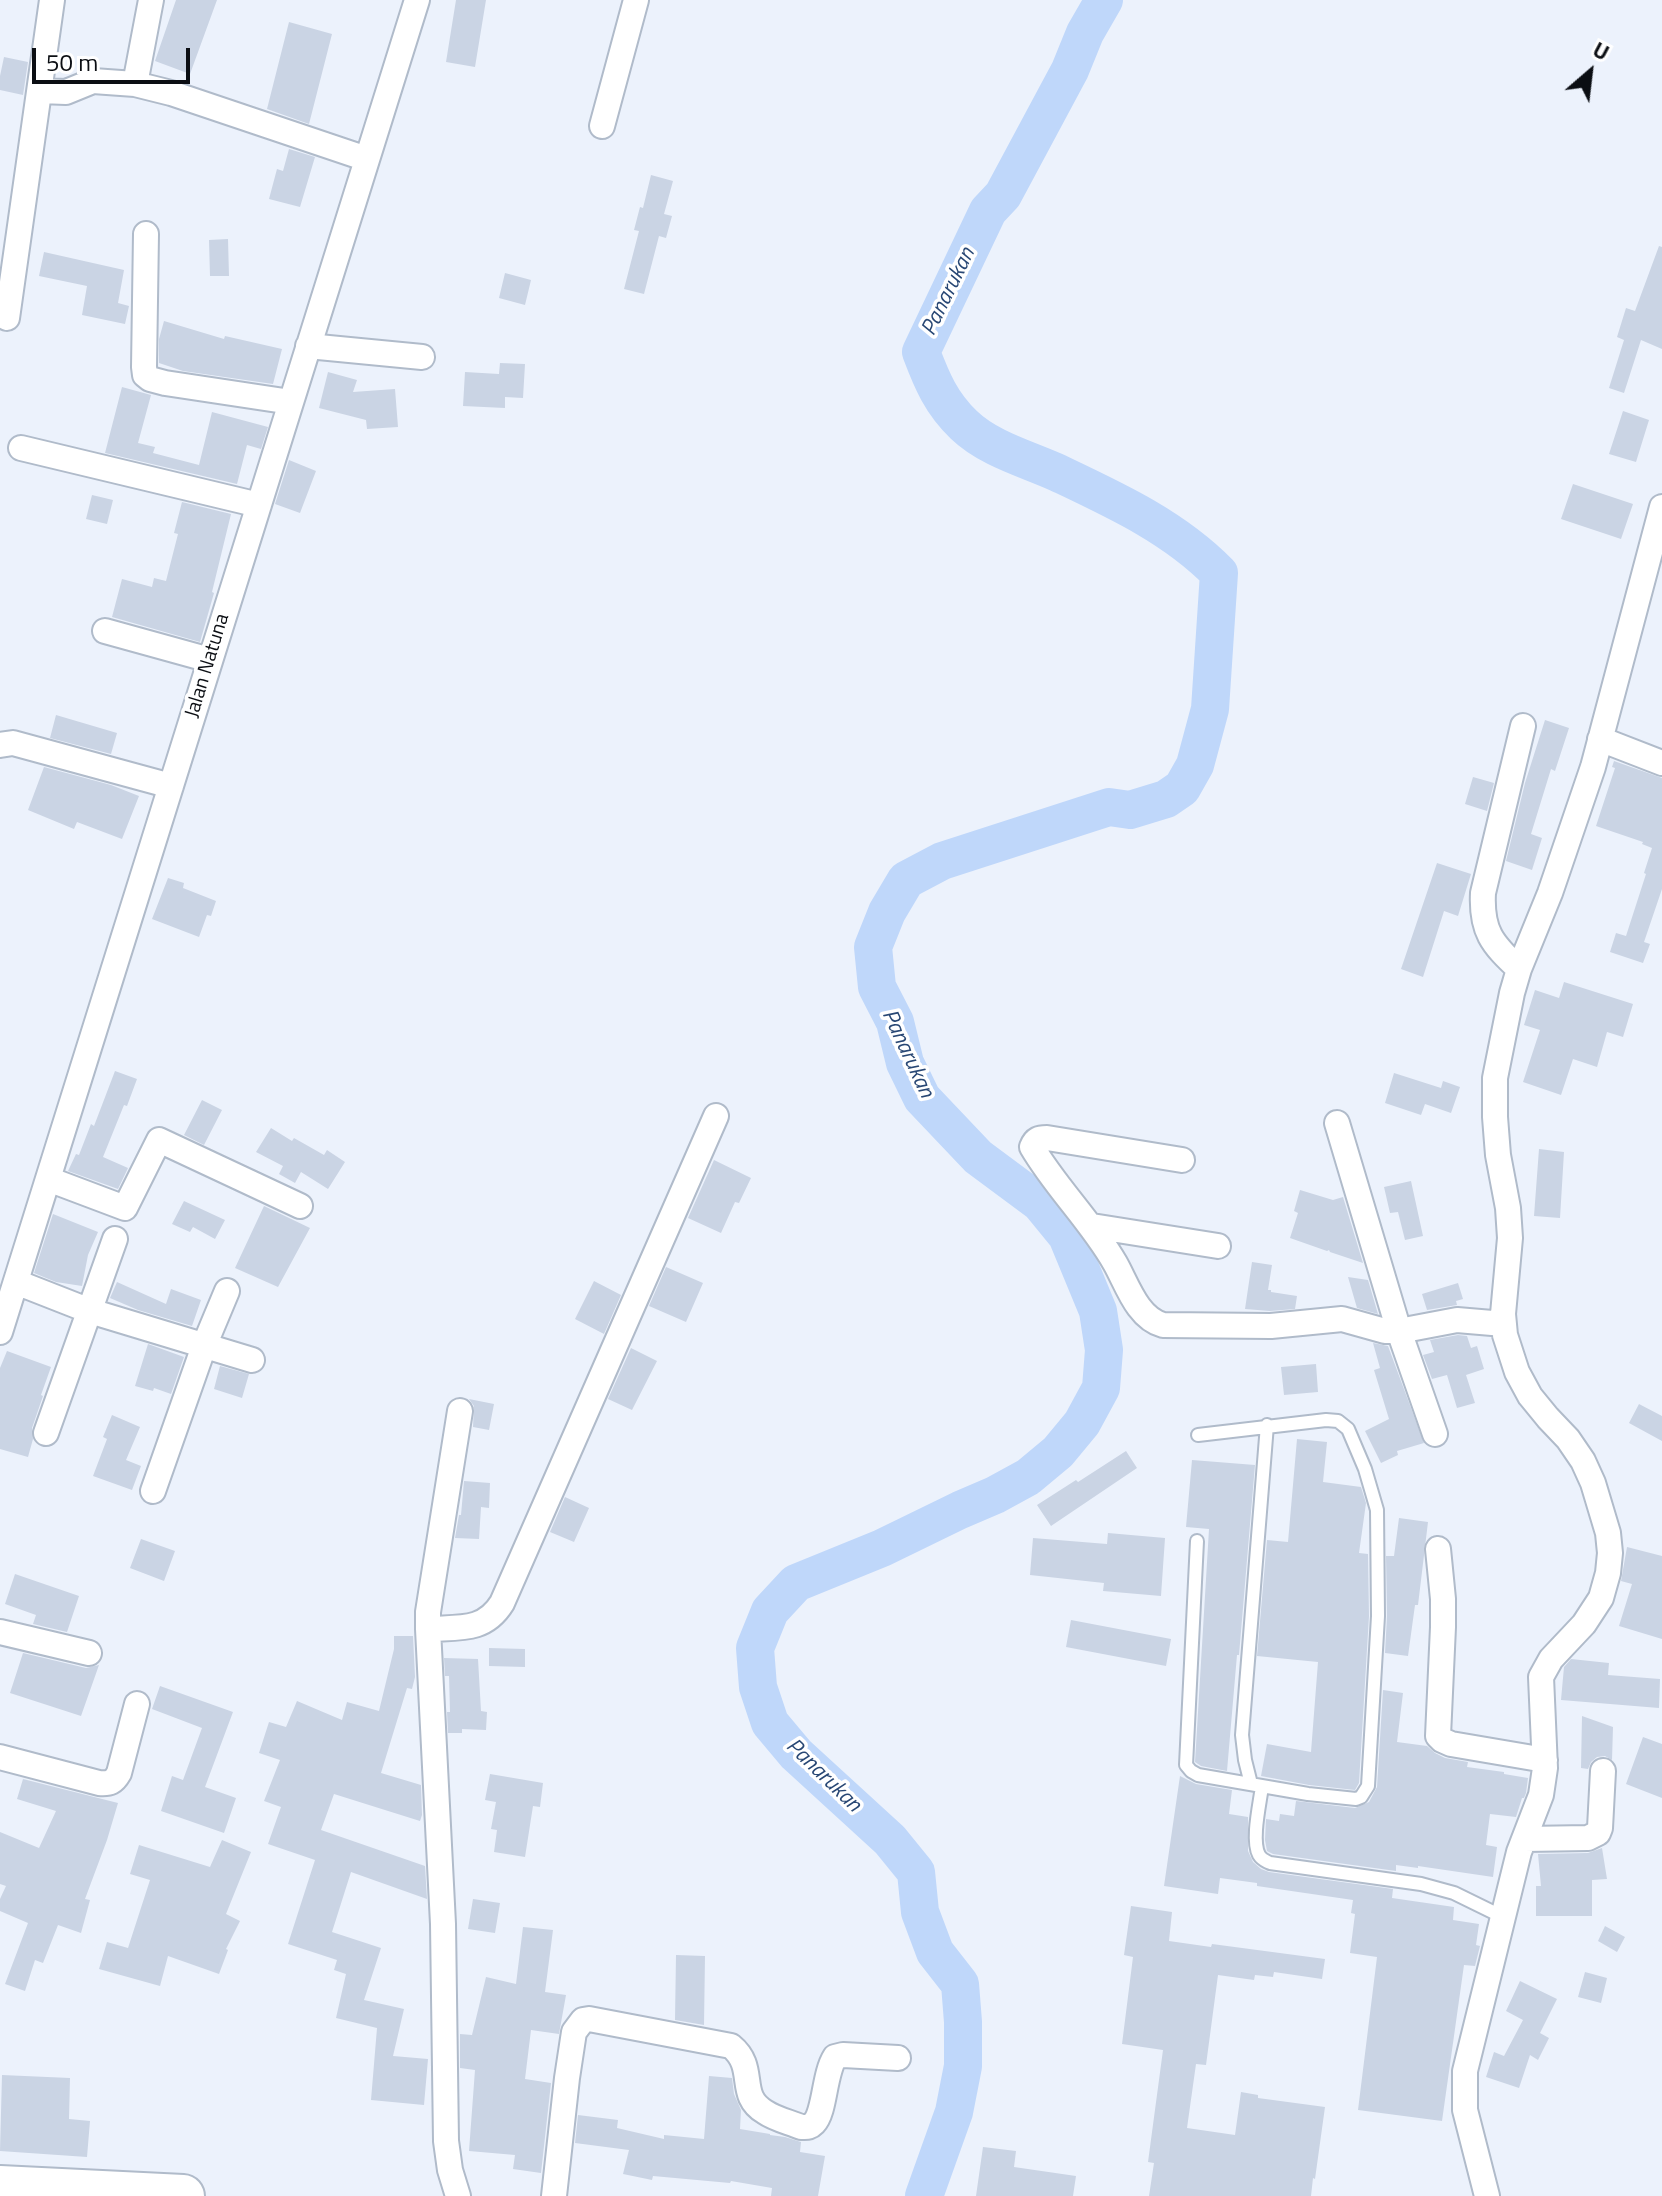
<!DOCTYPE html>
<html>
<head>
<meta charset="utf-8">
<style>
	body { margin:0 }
	#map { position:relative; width:1662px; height:2196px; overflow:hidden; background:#ecf2fc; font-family:"Titillium Web",sans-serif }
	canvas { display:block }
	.north { position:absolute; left:1550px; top:32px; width:80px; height:80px; -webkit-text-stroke:6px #fff; paint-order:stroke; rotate:28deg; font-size:22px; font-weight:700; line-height:32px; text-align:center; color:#0b0e13 }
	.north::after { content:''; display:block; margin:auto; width:28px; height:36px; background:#0b0e13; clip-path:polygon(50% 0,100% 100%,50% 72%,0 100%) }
	.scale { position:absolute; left:32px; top:48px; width:158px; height:36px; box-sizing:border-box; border:4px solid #0b0e13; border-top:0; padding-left:10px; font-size:24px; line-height:28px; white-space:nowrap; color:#0b0e13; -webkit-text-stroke:6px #fff; paint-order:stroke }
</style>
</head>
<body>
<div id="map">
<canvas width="1662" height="2196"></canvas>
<div class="north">U</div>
<div class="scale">50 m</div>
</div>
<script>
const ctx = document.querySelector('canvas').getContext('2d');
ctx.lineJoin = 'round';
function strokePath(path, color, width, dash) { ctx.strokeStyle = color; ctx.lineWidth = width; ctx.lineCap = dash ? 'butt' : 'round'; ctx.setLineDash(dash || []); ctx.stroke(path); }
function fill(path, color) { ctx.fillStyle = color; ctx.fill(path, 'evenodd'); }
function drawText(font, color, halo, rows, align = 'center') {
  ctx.font = font + ' "Titillium Web",sans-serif'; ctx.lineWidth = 7; ctx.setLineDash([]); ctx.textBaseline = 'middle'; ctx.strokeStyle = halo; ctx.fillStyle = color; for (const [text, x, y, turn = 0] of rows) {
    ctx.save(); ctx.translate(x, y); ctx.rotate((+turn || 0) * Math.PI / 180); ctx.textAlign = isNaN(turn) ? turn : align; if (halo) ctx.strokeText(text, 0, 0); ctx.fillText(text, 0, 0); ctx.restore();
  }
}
strokePath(new Path2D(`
	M924,2196L954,2112L963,2066V2022L960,1984L935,1952L920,1912L916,1872L890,1840L796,1754L770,1723L758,1687L755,1648L770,1611L796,1583L882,1548L960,1510L995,1495L1028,1477L1058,1452L1082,1423L1101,1388L1104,1350L1098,1311L1067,1236L1040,1203L978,1157L922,1098L905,1063L895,1022L877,987L873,947L887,912L906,880L942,861L1109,807L1130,810L1166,799L1182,788L1195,765L1210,709L1219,573C1174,527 1115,500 1058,473C1027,459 989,449 964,425C941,403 932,381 921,352L988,211L1003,195L1070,70L1085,33L1104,0`), '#bfd7fa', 38);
fill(new Path2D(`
	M176,0H217L190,74L155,61Z
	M456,0H486L475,67L446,62Z
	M289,22L332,34L309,124L267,109Z
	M4,57L28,62L23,95L0,90V76Z
	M289,149L315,157L300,207L269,199L277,169L283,171Z
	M651,175L673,181L664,214L672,216L666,238L659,236L644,294L624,289L639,231L634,230L640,207L643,208Z
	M228,239L229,276H210L209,240Z
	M1659,246L1662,247V349L1641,340L1624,393L1609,388L1624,340L1617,337L1626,308L1635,311Z
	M44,252L124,270L118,303L129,306L125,324L82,315L87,286L39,276Z
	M505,273L531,280L525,305L499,298Z
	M164,321L224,339L225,336L282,349L273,384L183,371L159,363V339Z
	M500,363L525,364L523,398L505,397V408L463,406L465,372L499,374Z
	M328,372L357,380L353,392L395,389L398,427L367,429L366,420L319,408Z
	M122,387L151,395L138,443L155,447L153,453L199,465L212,412L268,427L261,449L247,445L237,484L105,453Z
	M1623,411L1649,420L1636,462L1609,454Z
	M289,460L316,471L300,513L275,504Z
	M1573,484L1633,504L1621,539L1561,519Z
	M92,495L113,500L107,524L86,519Z
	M182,502L231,514L212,592L214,593L200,642L112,617L122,579L152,587L154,578L166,581L178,534L174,533Z
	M56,715L117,733L111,754L50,738Z
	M1545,720L1569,728L1555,771L1551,769L1531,834L1542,838L1532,870L1506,861L1525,783Z
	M1614,761L1662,778V889L1644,942L1650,944L1643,963L1610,952L1616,933L1626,936L1646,874L1644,873L1652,848L1642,844L1643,842L1596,826L1615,768L1612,767Z
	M44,767L111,785L139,796L122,839L77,822L74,829L28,810Z
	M1473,777L1494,783L1487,811L1465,804Z
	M1437,863L1471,874L1458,916L1444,911L1423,977L1401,969Z
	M168,878L184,883L183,888L216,901L211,916L207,915L199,937L152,919Z
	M1564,982L1633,1004L1623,1037L1607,1032L1597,1067L1573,1059L1561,1095L1523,1082L1540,1030L1524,1025L1535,990L1559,998Z
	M115,1071L137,1079L127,1106L124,1105L103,1157L128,1168L118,1189L68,1171L76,1154L79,1155L91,1124L94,1126Z
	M1394,1073L1441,1088L1443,1081L1460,1087L1451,1113L1425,1104L1421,1115L1385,1103Z
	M202,1100L222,1110L204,1145L184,1135Z
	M271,1128L292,1141L294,1138L324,1155L327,1150L345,1162L328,1189L301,1172L295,1183L279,1174L283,1166L256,1152Z
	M1539,1149L1564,1152L1560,1218L1534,1216Z
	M714,1160L751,1178L739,1203L735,1202L721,1233L688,1218Z
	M1411,1181L1423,1236L1405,1240L1398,1212L1390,1213L1384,1187Z
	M1300,1190L1333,1200L1343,1197L1363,1263L1330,1252L1329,1250L1327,1251L1290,1238L1298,1213L1294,1211Z
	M184,1201L225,1220L215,1239L193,1227L190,1232L172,1224Z
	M264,1206L310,1228L278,1287L235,1268Z
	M53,1214L98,1232L88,1255L82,1286L56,1282L34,1273Z
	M1252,1262L1272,1265L1268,1290H1271V1292L1297,1296L1295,1309L1270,1311L1245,1309Z
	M666,1267L703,1283L686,1322L649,1306Z
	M1348,1277L1368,1280L1378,1314L1357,1308Z
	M594,1281L621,1295L604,1334L575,1319Z
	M117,1282L166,1304L171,1289L201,1300L192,1326L138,1310L110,1298Z
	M1458,1283L1463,1299L1456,1301L1457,1305L1427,1310L1422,1294Z
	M1458,1335L1467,1336L1471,1348L1477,1346L1484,1369L1466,1375L1475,1403L1457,1408L1447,1375L1432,1379L1423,1355L1434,1352L1430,1340Z
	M1373,1343L1388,1346L1424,1443L1397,1451L1398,1455L1381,1463L1365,1431L1389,1419L1374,1370L1380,1368Z
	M148,1344L184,1357L171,1394L154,1388L153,1391L135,1386Z
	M631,1348L657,1361L632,1410L608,1399Z
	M7,1351L51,1367L41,1395L43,1396L32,1428L33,1439L28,1457L0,1449V1368Z
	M1316,1364L1318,1392L1284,1395L1281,1367Z
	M220,1366L249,1374L242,1398L214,1389Z
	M469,1399L494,1404L489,1430L473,1427L474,1406Z
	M1639,1404L1662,1416V1441L1629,1423Z
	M112,1415L140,1427L126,1460L141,1466L132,1490L93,1476L107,1439L103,1437Z
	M1297,1439L1327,1442L1323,1482L1361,1487L1366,1503L1359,1553L1368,1554L1369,1616L1359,1783L1355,1790L1309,1785L1261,1776L1267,1744L1311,1752L1318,1662L1257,1656L1267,1540L1288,1542Z
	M1126,1451L1137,1468L1051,1526L1037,1505L1076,1480L1078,1482Z
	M1192,1460L1255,1465L1239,1655H1237L1227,1771L1201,1766L1195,1762L1209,1529L1186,1527Z
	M464,1481L490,1483L489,1508L481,1507L479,1539L455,1538L459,1515H461Z
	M565,1497L589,1508L574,1542L550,1532Z
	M1399,1518L1428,1522L1418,1605H1415L1408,1656L1385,1653L1387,1616L1386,1556H1394Z
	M1108,1533L1165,1538L1161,1596L1103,1591L1104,1583L1030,1575L1033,1538L1107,1544Z
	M141,1539L175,1551L164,1581L130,1568Z
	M1627,1547L1662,1556V1639L1619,1626L1632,1584L1621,1581Z
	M15,1574L79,1596L67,1632L33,1624L36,1615L5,1604Z
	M1071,1620L1171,1639L1166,1666L1066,1647Z
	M394,1636H413L415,1677L412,1689L407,1688L381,1773L421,1785L422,1815L420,1821L334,1794L321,1830L425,1866L427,1899L351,1872L332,1932L381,1948L364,2000L404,2009L393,2056L428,2059L424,2105L371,2100L377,2028L336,2018L346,1974L334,1970L337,1960L288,1944L315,1860L268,1844L281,1807L264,1801L280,1760L259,1753L269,1722L286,1727L297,1701L342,1720L347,1702L379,1711L394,1649Z
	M489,1648L525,1649V1667L489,1666Z
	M23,1653L86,1668L99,1665L81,1716L10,1693Z
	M444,1658L478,1659L481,1711L487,1712L486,1730L462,1729V1733H448L447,1712H450L449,1676H445Z
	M1571,1659L1609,1663L1608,1675L1660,1679L1659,1708L1561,1700L1564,1667Z
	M160,1686L233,1712L205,1787L236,1798L224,1833L161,1811L172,1776L183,1780L202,1728L152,1709Z
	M1383,1690L1403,1693L1397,1742L1427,1746L1435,1753L1445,1758L1468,1762L1467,1767L1504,1772V1774L1528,1778L1526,1793L1524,1798H1522L1516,1817L1490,1814L1486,1845L1497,1847L1493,1877L1418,1866V1868L1396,1865V1871L1273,1854L1267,1851L1265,1840L1266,1819L1279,1821L1280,1814L1294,1816L1296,1801L1355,1808L1369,1802L1377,1787Z
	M1582,1716L1613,1727L1612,1760L1605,1756L1597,1757L1591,1762L1588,1769L1581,1768Z
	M1643,1737L1662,1744V1798L1626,1784Z
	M490,1774L543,1783L540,1807L533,1806L525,1857L494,1852L497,1830L491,1829L496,1802L485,1800Z
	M1180,1776L1196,1784L1232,1790L1229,1814L1248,1817V1851L1253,1862L1261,1869L1269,1872L1393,1889L1392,1898L1454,1907L1453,1920L1479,1924L1476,1945L1480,1946L1475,1966L1464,1965L1442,2121L1358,2110L1377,1957L1350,1953L1355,1914L1351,1913L1353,1900L1257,1886V1883L1220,1878L1218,1894L1164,1886Z
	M23,1779L118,1803L107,1840L85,1899L90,1900L81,1933L58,1925L43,1963L35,1960L25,1991L5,1984L28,1923L0,1911V1899L6,1886L0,1884V1832L39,1848L56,1811L17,1799Z
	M222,1840L251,1852L226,1914L240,1921L226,1949L228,1950L219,1974L168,1956L160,1986L99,1969L107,1942L128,1948L150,1880L130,1874L139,1845L210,1867Z
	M1602,1848L1607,1879L1592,1880V1916H1536V1886H1541L1538,1854L1588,1853Z
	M473,1899L500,1903L495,1933L468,1929Z
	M1131,1906L1172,1912L1169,1941L1211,1947L1212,1944L1325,1959L1322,1979L1274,1972L1273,1977L1255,1975L1254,1980L1218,1975L1206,2065L1196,2064L1187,2128L1235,2135L1241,2092L1258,2095V2098L1325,2107L1315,2179L1313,2178L1311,2196H1149L1154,2163L1148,2162L1163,2050L1122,2044L1133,1957L1124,1955Z
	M1605,1926L1625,1937L1617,1952L1598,1941Z
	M523,1927L553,1930L545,1992L566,1995L559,2034L531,2030L525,2079L551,2083L541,2173L513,2169L515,2155L469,2151L475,2070L460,2068V2034L472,2035L486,1977L516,1984Z
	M676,1955L705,1956L704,2025L675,2020Z
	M1585,1972L1607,1978L1601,2003L1578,1997Z
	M1520,1981L1557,1999L1540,2033L1549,2038L1538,2060L1530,2055L1519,2088L1486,2077L1494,2052L1504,2056L1523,2020L1506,2011Z
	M2,2075L70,2078L69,2119L90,2121L87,2157L0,2151Z
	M709,2076L732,2078L734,2094L741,2110L740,2129L770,2134V2135L785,2137L801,2142L800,2152L825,2156L818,2196H771L772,2188L731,2181L730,2183L653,2176L652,2180L623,2174L629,2150L575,2143L578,2115L618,2120L617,2128L664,2139V2135L704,2139Z
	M983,2147L1016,2151L1014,2167L1076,2176L1073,2196H976Z`), '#cad4e4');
const lane = new Path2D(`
	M1197,1541L1186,1765L1191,1771L1198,1775L1308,1794L1356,1799L1361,1797L1368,1786L1378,1616L1377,1510L1365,1469L1348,1429L1338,1421L1326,1420L1198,1435
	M1251,1784L1245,1760L1242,1735L1267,1425
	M1262,1786C1260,1803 1251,1840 1259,1855C1262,1860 1264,1860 1270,1863L1421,1884L1454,1893L1503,1917`);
const street = new Path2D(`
	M135,84L151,0
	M40,91L66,92L93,81L135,84L171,93L367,159
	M602,126L636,0
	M146,234L144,367L145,375L150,379L165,383L291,402
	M7,318L52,0
	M308,346L422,357
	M21,448L259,505
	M105,631L210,660
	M1600,739L1662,763
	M0,745L13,743L171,786
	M1519,969C1492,944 1481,931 1483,893L1523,726
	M1337,1123L1399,1331L1435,1434
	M1182,1160L1047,1138C1039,1138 1035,1139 1032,1147C1056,1188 1091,1221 1115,1263C1127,1284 1137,1318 1163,1325L1271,1326L1342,1319L1385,1331H1399L1457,1320L1504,1324
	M48,1179L125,1208L159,1140L300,1206
	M1092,1226L1218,1246
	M16,1282L90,1311L252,1360
	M0,1332L417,0
	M46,1433L115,1239
	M153,1491L204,1346L227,1291
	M1438,1549L1443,1599V1627L1438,1736L1442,1740L1451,1744L1545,1760
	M428,1629C459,1627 484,1632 502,1603L716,1116
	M0,1632L89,1653
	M0,1757L99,1783C110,1784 114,1782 119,1773L137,1704
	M1525,1839L1588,1838L1598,1833L1600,1828L1603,1771
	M458,2196L450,2170L446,2141L443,1924L428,1629V1612L460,1411
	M554,2196L567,2078L574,2032L583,2020L589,2019L731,2046C758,2068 736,2095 765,2112C775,2119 789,2122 801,2127C807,2127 809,2128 814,2123C825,2112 824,2074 835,2057L843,2055L898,2058
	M1487,2196L1465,2110V2071L1519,1852L1541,1795L1545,1768L1541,1677L1551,1659L1584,1624L1601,1598L1608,1573L1610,1553L1608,1533L1593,1483L1583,1461L1568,1439L1548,1418L1530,1396L1517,1372L1505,1335L1503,1314L1510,1238L1508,1208L1498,1155L1495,1117V1078L1512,993L1519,969L1550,893L1593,767L1662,507`);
const highway = new Path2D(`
	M0,2187L183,2196`);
strokePath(lane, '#b0bbca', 16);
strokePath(street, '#b0bbca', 28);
strokePath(highway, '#b0bbca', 46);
strokePath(lane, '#fff', 12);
strokePath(street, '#fff', 24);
strokePath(highway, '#fff', 42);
drawText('20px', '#0b0e13', '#fff', [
	["Jalan Natuna",208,666,-73]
]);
drawText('italic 22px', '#284774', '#fff', [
	["Panarukan",949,292,-64],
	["Panarukan",907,1054,65],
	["Panarukan",823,1776,44]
]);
</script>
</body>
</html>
